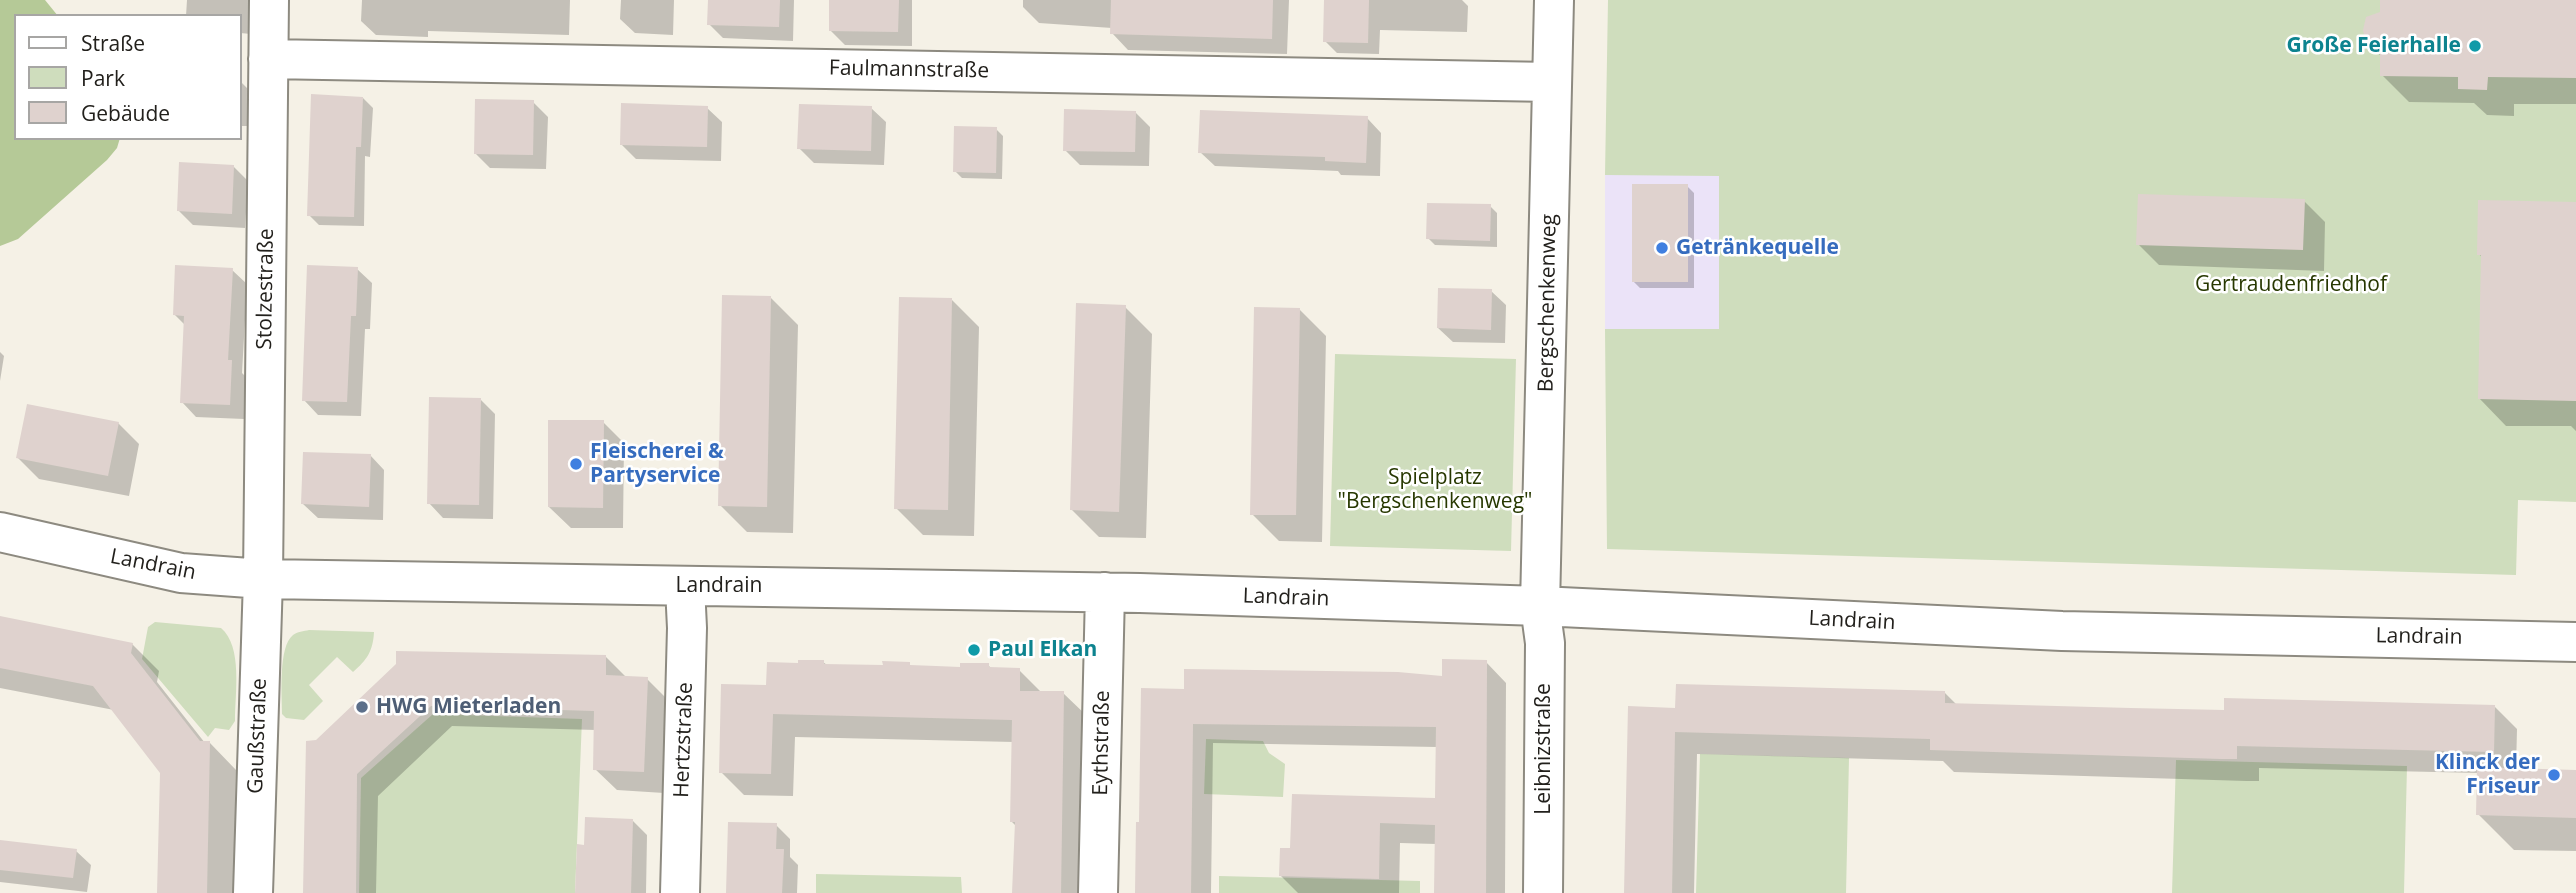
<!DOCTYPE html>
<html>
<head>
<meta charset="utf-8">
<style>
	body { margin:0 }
	#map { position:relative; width:2576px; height:893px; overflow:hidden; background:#f5f1e6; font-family:"Open Sans",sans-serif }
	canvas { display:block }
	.legend { position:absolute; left:14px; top:14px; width:228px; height:126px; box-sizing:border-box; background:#fff; border:2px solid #a7a6a4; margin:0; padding:9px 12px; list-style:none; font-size:21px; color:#22201c }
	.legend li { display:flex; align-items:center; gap:14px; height:35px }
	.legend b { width:35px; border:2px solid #a7a6a4 }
</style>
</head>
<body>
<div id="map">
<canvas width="2576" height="893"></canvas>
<ul class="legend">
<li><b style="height:9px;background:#fff"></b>Straße</li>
<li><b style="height:19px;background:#cfddbd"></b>Park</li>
<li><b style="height:19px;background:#dfd2ce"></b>Gebäude</li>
</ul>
</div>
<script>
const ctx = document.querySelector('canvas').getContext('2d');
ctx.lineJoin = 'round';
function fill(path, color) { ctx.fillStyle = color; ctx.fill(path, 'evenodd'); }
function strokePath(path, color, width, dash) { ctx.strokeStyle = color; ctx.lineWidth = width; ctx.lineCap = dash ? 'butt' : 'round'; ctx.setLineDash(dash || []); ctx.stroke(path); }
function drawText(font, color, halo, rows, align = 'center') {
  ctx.font = font + ' "Open Sans",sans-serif'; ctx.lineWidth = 5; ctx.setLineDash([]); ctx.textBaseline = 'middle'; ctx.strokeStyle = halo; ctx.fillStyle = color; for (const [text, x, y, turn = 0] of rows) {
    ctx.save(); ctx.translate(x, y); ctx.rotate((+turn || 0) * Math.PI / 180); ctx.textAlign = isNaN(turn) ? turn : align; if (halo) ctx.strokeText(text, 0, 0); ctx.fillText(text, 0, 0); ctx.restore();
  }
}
fill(new Path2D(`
	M1605,175H1719V329H1605Z`), '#ebe3f8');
fill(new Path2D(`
	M1608,0H2576V502L2518,500L2516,575L1607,549L1605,329H1719V176L1605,175Z
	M1335,354L1516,359L1511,551L1330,546Z
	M155,622L221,628C243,647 235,693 235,721L229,730L215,728L208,737L142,659L148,627Z
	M309,630L374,632C373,651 367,660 353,672L337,657L309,685L323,701L304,720L286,718L282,714C282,695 278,647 293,635C297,632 304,631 309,630Z
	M433,714L582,719L575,893H359L361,778Z
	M1206,739L1263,741L1269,753L1285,764L1283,797L1204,794Z
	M1700,754L1849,758L1846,893H1696Z
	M2176,760L2407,766L2404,893H2172Z
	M816,874L961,877L962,893H816Z
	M1219,876L1420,881V893H1219Z`), '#cfddbd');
fill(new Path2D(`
	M0,0H45L58,16H16V138H120L117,148L107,160L18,239L0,246Z`), '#b5c997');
fill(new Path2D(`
	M187,0H252L251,34L240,33V16H186Z
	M362,0H570L569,35L428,31V37L376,35L361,21Z
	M621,0H674L673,35L635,33L620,19Z
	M710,0H794L793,41L723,38L709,24Z
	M831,0H912V46L845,45L830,30Z
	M1023,0H1289L1287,54L1128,50L1112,33V28L1039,23L1023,7Z
	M1326,0H1462L1468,6L1467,32L1380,30L1379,54L1337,53L1325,41Z
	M2382,0H2576V104H2514V116L2487,115L2474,103L2409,102L2382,75V57L2368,43L2382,13Z
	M240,81L250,91L249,126H240Z
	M363,98L373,108L370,157L365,156L364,226L319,225L309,215Z
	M533,102L548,117L546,169L490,168L475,153Z
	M707,108L722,122L721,161L636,159L621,144Z
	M871,108L886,122L884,165L814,163L799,148Z
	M1135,112L1150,127L1149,166L1080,165L1065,150Z
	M1367,118L1381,133L1380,176L1341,175L1338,171L1215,166L1200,152Z
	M996,129L1003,136L1002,179L962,178L955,171Z
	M233,166L248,181L245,228L193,225L179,211Z
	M1687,186L1694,193V288H1640L1633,281Z
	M2304,201L2325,222L2324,271L2159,265L2138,244Z
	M2576,203V431L2571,426H2506L2479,398L2482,257L2479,254Z
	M1490,206L1497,213V247L1435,245L1428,238Z
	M357,269L372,283L370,329H365L361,416L318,415L304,400Z
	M232,270L247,284L242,373L246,377L244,419L196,417L182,402L185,325L174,314Z
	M1491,291L1506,305L1505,343L1453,342L1438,328Z
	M771,298L798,325L793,533L747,532L720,505Z
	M952,300L979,327L974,536L923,535L896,508Z
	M1125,307L1152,334L1146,538L1099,537L1072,510Z
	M1299,309L1326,336L1322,542L1279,541L1252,514Z
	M0,352L4,356L0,381Z
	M481,400L495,414L493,519L443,518L429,503Z
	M603,422L624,443L623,528H571L549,507Z
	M118,423L139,444L129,496L39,479L18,458Z
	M370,455L384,470L383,520L318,518L303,504Z
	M0,618L132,644L159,671L157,682L205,743H210L236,770L234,893H159L162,773L114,710L0,688Z
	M606,657L626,677L647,679L668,700L664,793L617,790L595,769L596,730L452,726L378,796L376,893H304L317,742L397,665Z
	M823,662L827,665L961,668L988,665L992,669L1019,670L1042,693H1063L1087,716L1083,893H1014L1016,826L1012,822L1014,742L795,737L793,796L744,795L721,772L768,687L800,665Z
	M1486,662L1506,683L1505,893H1436V844L1400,843L1399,893H1298L1281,876L1292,850L1437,800V747L1213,743L1211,893H1138L1186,691L1443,678Z
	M1945,693L1957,705L2226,712L2494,706L2517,729L2516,770L2576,772V851L2514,850L2478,814L2479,773L2259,768V781H2246L1954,772L1943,761L1697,754L1694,893H1625L1677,709Z
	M633,821L647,835L646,893H577L586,846Z
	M776,825L790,839V857L798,865L797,893H728Z
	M0,842L76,851L91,865L87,892L0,882Z`), '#0003');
fill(new Path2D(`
	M708,0H780L779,27L707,25Z
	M829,0H899L898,32L829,31Z
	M1111,0H1273L1272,39L1110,34Z
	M1324,0H1369L1368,43L1323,42Z
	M2380,0H2576V78L2488,77L2487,90L2458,89V77L2380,76V49L2366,44L2363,30L2366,17L2380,12Z
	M311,94L363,97L361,147H356L354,217L307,216Z
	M475,99L534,100L533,155L474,154Z
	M621,103L708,106L707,147L620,145Z
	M799,104L872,106L871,151L797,149Z
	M1064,109L1136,111L1135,152L1063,151Z
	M1200,110L1368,116L1366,163L1325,161V157L1198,153Z
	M954,126L997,127L996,173L953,172Z
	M179,162L234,165L232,214L177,211Z
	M1632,184H1688V282H1632Z
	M2138,194L2305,199L2303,250L2136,245Z
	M2478,200L2576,202V401L2478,399L2481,255H2477Z
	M1427,203L1491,204L1490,241L1426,239Z
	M175,265L233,268L228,360H232L230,405L180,403L184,316L173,315Z
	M307,265L358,267L356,316H351L347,402L302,401Z
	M1438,288L1492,289L1491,330L1437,328Z
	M722,295L771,296L767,507L718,506Z
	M899,297L952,298L948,510L894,509Z
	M1076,303L1126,305L1119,512L1070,510Z
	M1254,307L1300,308L1296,515H1250Z
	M429,397L481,398L479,505L427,504Z
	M27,404L119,422L108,476L16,458Z
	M548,420H604L603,508L548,507Z
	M303,452L371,454L369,507L301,504Z
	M0,616L133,643L131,653L200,741H210L207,893H157L160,773L93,686L0,668Z
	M396,651L606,655V675L648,677L644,772L593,770L594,711L431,706L357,774L356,893H303L306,741L316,740L396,664Z
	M1442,659L1487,660L1486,893H1434L1435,825L1380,823L1379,879L1279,876L1280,848H1290L1292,794L1435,798L1436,727L1193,724L1191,893H1135L1136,822H1139L1141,688L1184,689V669L1398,672L1442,676Z
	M798,660H824V664L883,665L882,661L910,662V665L936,666L960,667V663H989V667L1020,668V691H1064L1061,893H1012L1015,822H1010L1012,720L773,714L771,774L719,773L721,684L766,685L767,662L798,663Z
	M1676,684L1945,691V703L2131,708L2224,710V698L2495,705L2494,752L2237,746V759H2222L1930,750V739L1675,732L1672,893H1624L1628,706L1675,708Z
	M2477,767L2576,770V818L2476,815Z
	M585,817L633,819L631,893H575L577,844L584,845Z
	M728,822L777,823L776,849H784L782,893H726Z
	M0,840L77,849L73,878L0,870Z`), '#dfd2ce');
const minor = new Path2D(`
	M268,59L1551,82
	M0,532L181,573L263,579L1140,593L1540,606L2062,631L2576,642
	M253,893L263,579L269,0
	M680,893L687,628L685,587
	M1098,893L1105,592
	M1543,893L1545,643L1540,606L1554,0`);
strokePath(minor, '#8d8a80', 42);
strokePath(minor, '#fff', 38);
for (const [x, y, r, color] of [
	[2475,46,7,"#0f9aa8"],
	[1662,248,7,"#3f7fe0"],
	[576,464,7,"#3f7fe0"],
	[974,650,7,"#0f9aa8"],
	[362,707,7,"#5c6f8a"],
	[2554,775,7,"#3f7fe0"]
]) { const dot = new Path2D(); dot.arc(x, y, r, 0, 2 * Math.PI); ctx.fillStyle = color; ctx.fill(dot); strokePath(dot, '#fff', 2.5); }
drawText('bold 21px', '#0d838f', '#fff', [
	["Große Feierhalle",2461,46],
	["Paul Elkan",988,650,"left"]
], 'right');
drawText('21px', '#22201c', '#fff', [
	["Faulmannstraße",909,70,1],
	["Stolzestraße",266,289,-89],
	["Bergschenkenweg",1548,303,-89],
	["Landrain",153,565,11],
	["Landrain",719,586],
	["Landrain",1286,598,2],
	["Landrain",1852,621,3],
	["Landrain",2419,637,1],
	["Gaußstraße",258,736,-88],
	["Hertzstraße",684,740,-88],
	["Eythstraße",1102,743,-89],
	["Leibnizstraße",1544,749,-90]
]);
drawText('bold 21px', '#366cbe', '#fff', [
	["Getränkequelle",1676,248],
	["Fleischerei &",590,452],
	["Partyservice",590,476],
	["Klinck der",2540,763,"right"],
	["Friseur",2540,787,"right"]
], 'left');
drawText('21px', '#273800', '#fff', [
	["Gertraudenfriedhof",2291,285],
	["Spielplatz",1435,478],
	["\"Bergschenkenweg\"",1435,502]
]);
drawText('bold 21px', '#4e5e75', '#fff', [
	["HWG Mieterladen",376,707]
], 'left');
</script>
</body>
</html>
